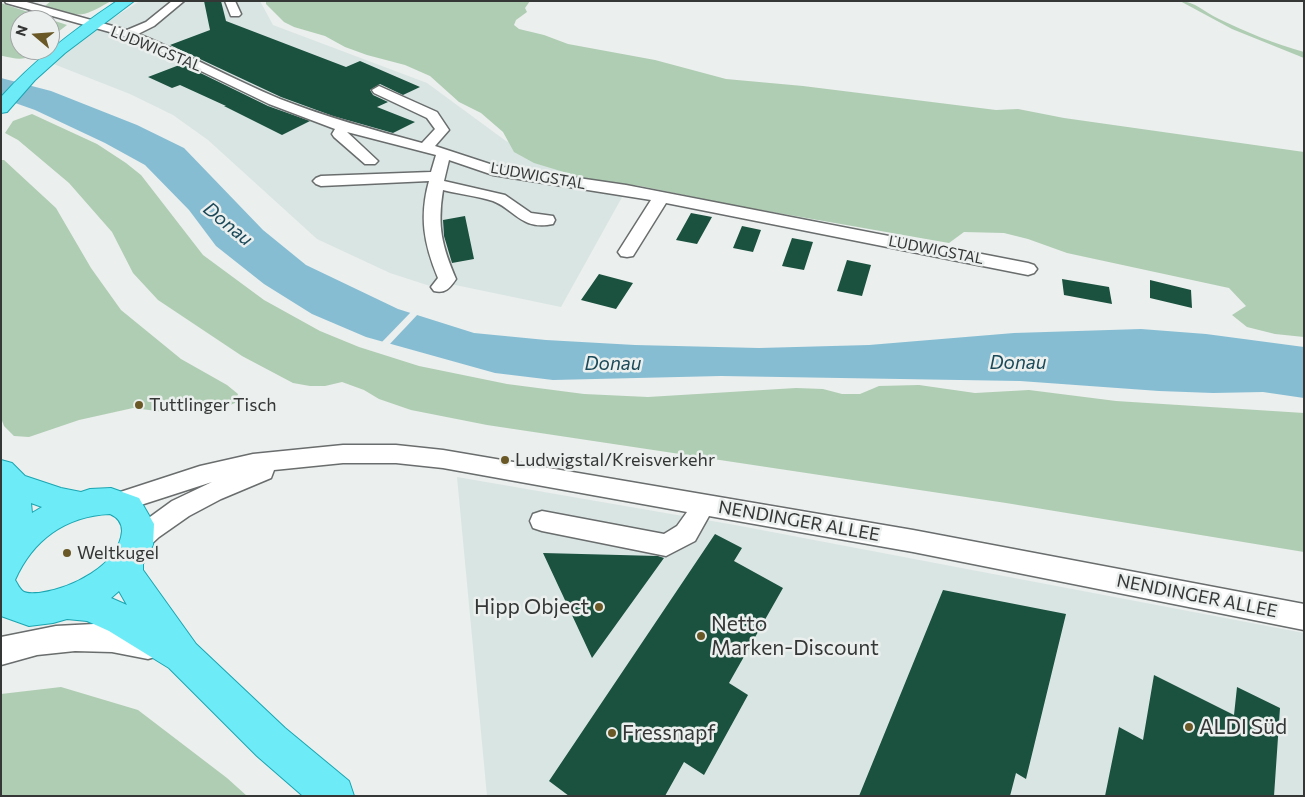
<!DOCTYPE html>
<html>
<head>
<meta charset="utf-8">
<style>
	body { margin:0 }
	#map { position:relative; width:1305px; height:797px; overflow:hidden; background:#ebefee; font-family:Commissioner,sans-serif }
	canvas { display:block }
	.frame { position:absolute; inset:0; border:2px solid #353737; pointer-events:none }
	.north { position:absolute; left:10px; top:10px; width:50px; height:50px; box-sizing:border-box; background:#ebefee; border:1px solid #a2a5a5; border-radius:50%; rotate:288deg; font-size:14px; font-weight:700; line-height:20px; text-align:center; color:#353737 }
	.north::after { content:''; display:block; margin:auto; width:18px; height:22px; background:#6a5927; clip-path:polygon(50% 0,100% 100%,50% 72%,0 100%) }
</style>
</head>
<body>
<div id="map">
<canvas width="1305" height="797"></canvas>
<div class="frame"></div>
<div class="north">N</div>
</div>
<script>
const ctx = document.querySelector('canvas').getContext('2d');
ctx.lineJoin = 'round';
function fill(path, color) { ctx.fillStyle = color; ctx.fill(path, 'evenodd'); }
function strokePath(path, color, width, dash) { ctx.strokeStyle = color; ctx.lineWidth = width; ctx.lineCap = dash ? 'butt' : 'round'; ctx.setLineDash(dash || []); ctx.stroke(path); }
function drawText(font, color, halo, rows, align = 'center') {
  ctx.font = font + ' Commissioner,sans-serif'; ctx.lineWidth = 5; ctx.setLineDash([]); ctx.textBaseline = 'middle'; ctx.strokeStyle = halo; ctx.fillStyle = color; for (const [text, x, y, turn = 0] of rows) {
    ctx.save(); ctx.translate(x, y); ctx.rotate((+turn || 0) * Math.PI / 180); ctx.textAlign = isNaN(turn) ? turn : align; if (halo) ctx.strokeText(text, 0, 0); ctx.fillText(text, 0, 0); ctx.restore();
  }
}
fill(new Path2D(`
	M140,1H260L273,25L427,83L506,141L626,190L561,307L436,281L430,286L390,273L317,239L208,140L173,115L130,94L51,63L91,32Z
	M457,477L735,525L1304,633V796H487Z`), '#d9e5e3');
fill(new Path2D(`
	M51,1H111C78,20 81,16 45,6Z
	M266,1H530L525,8L527,12L516,20L514,25L519,29L544,35L568,44L655,60L726,79L803,86L996,110L1018,109L1064,118L1304,152V337L1275,334L1247,327L1232,315L1246,306L1229,288L1067,253L1028,239L1004,233L964,232L949,243L738,206L640,186L587,179L534,163L514,152L503,132L481,113L459,102L430,76L405,65L367,55L345,47L325,36L294,27L284,22L266,4Z
	M1180,1C1194,1 1206,13 1219,19C1246,32 1275,44 1304,52V58L1232,29Z
	M1,3L67,25L50,38V20H20V50H37C28,62 16,59 3,56H1Z
	M32,114L97,144L126,163L141,175L203,255L264,300L320,331L359,347L419,366L507,384L584,394L648,397L796,388L823,389L842,394H860L879,386L919,385L975,393L1029,390L1116,401L1304,413V552L1006,503L487,425L411,410L379,399L364,390L342,382L325,386H310L293,383L242,356L158,300L133,273L112,232L69,183L18,140L5,133L13,121Z
	M1,160H4L56,208L91,268L121,310L181,359L227,385L238,394L235,403L216,411L189,412H165L133,408L79,420L29,437L14,436L4,426L1,418Z
	M61,687L138,710L227,778L247,796H1V694Z`), '#afcdb2');
fill(new Path2D(`
	M1,78L51,91L137,125L184,148L263,230L306,265L398,309L474,333L546,340L635,345L759,348L869,345L1014,333L1141,329L1206,334L1304,347V398L1263,392L1213,393L1159,391L1020,381L721,376L553,380L495,373L366,337L312,314L264,284L216,246L189,210L145,165L105,143L35,110L1,98Z`), '#86bdd3');
fill(new Path2D(`
	M412,311L419,313L388,346L380,344Z`), '#ebefee');
fill(new Path2D(`
	M204,1H221L226,21L346,67L360,61L420,87L403,95L380,84L370,90L373,95L388,102L377,107L415,122L393,133L333,116L281,97L170,45L210,30Z
	M182,64L268,106L310,121L282,135L224,106H226L180,85L172,88L148,77Z
	M691,213L712,217L697,244L676,240Z
	M465,216L474,259L452,263L444,236L443,220Z
	M742,226L761,230L753,252L733,248Z
	M792,238L813,242L804,270L782,266Z
	M847,260L871,265L862,296L837,291Z
	M599,274L633,283L616,309L581,300Z
	M1062,279L1109,287L1112,304L1064,295Z
	M1150,280L1191,290L1192,308L1150,298Z
	M715,534L742,548L734,561L783,588L729,683L748,695L704,775L684,762L665,796H569L549,781Z
	M543,553L658,556L664,558L592,658Z
	M943,590L1066,614L1026,779L1016,773L1010,796H859Z
	M1154,675L1234,715L1237,687L1280,708L1274,796H1105L1119,727L1143,740Z`), '#1b513f');
const minor = new Path2D(`
	M5,1H23L127,30L146,22L172,1H184L154,26L138,34C186,53 232,79 280,99C326,117 373,130 422,143L435,129L427,118L374,93L372,90L379,86L437,112L449,130L435,146L496,166L626,185L1028,263L1034,265L1037,269L1034,273L1028,275L666,203L633,256L627,257L621,256L618,252L651,200L493,175L449,160L444,181L505,195L531,213L553,216L555,220L553,224C522,231 514,209 493,201C477,196 459,194 443,190C437,227 442,246 456,279C450,288 445,294 434,291L431,287L438,278C424,244 419,217 429,181L321,186L316,184L313,181L316,178L321,176L431,172L436,155L347,132L378,161L375,164H365L334,137L332,134L335,129L269,104L168,55L124,36L6,3Z
	M225,1H235L241,14L239,16H231Z
	M343,445H396L443,450L913,530L1304,604V630L913,552L709,516L695,541L666,556L542,531L533,528L530,521L533,514L542,511L664,534L677,526L687,512L443,468L396,463H343L274,470L271,478L221,499L189,516L159,537L146,549L137,552L128,549L125,541L128,533L172,501L212,482L116,513L108,510L104,503L108,496L200,466L253,454Z
	M94,624C116,625 137,628 158,636L162,646L158,656L148,659L112,652L75,651L37,655L1,665V637L56,626Z`);
const major = new Path2D(`
	M117,1H134L65,53L35,80L7,112L1,113V97C35,59 75,29 117,1Z
	M1,460L12,463L25,476L61,488L81,492L90,489L111,488L139,498L154,524L153,545L143,564V570L196,644L285,728L349,781L354,796H303L257,756L169,668L109,631L87,621L67,619L53,623L29,626L1,616ZM31,503L42,507L32,513ZM110,514C117,517 122,522 122,531C119,566 70,589 39,593C34,593 28,594 24,592C20,590 17,583 15,580C33,540 65,516 110,514ZM119,591L127,605L111,598Z`);
strokePath(minor, '#6a6d6d', 3);
strokePath(major, '#1aa5b1', 2);
fill(minor, '#fff');
fill(major, '#6decf8');
for (const [x, y, r, color] of [
	[139,405,5,"#6a5927"],
	[505,460,5,"#6a5927"],
	[67,553,5,"#6a5927"],
	[599,607,5,"#6a5927"],
	[701,636,5,"#6a5927"],
	[1189,727,5,"#6a5927"],
	[612,733,5,"#6a5927"]
]) { const dot = new Path2D(); dot.arc(x, y, r, 0, 2 * Math.PI); ctx.fillStyle = color; ctx.fill(dot); strokePath(dot, '#ebefee', 2); }
drawText('15px', '#353737', '#ebefee', [
	["LUDWIGSTAL",156,49,22],
	["LUDWIGSTAL",538,176,10],
	["LUDWIGSTAL",936,250,11]
]);
drawText('18px', '#353737', '#ebefee', [
	["Tuttlinger Tisch",149,405],
	["Ludwigstal/Kreisverkehr",515,460],
	["Weltkugel",77,553]
], 'left');
drawText('18px', '#353737', '#ebefee', [
	["NENDINGER ALLEE",799,521,10],
	["NENDINGER ALLEE",1197,596,11]
]);
drawText('italic 19px', '#1a4959', '#ebefee', [
	["Donau",228,224,39],
	["Donau",1018,363],
	["Donau",613,364]
]);
drawText('21px', '#353737', '#ebefee', [
	["Hipp Object",589,607,"right"],
	["Netto",711,624],
	["Marken-Discount",711,648],
	["ALDI Süd",1199,727],
	["Fressnapf",622,733]
], 'left');
</script>
</body>
</html>
